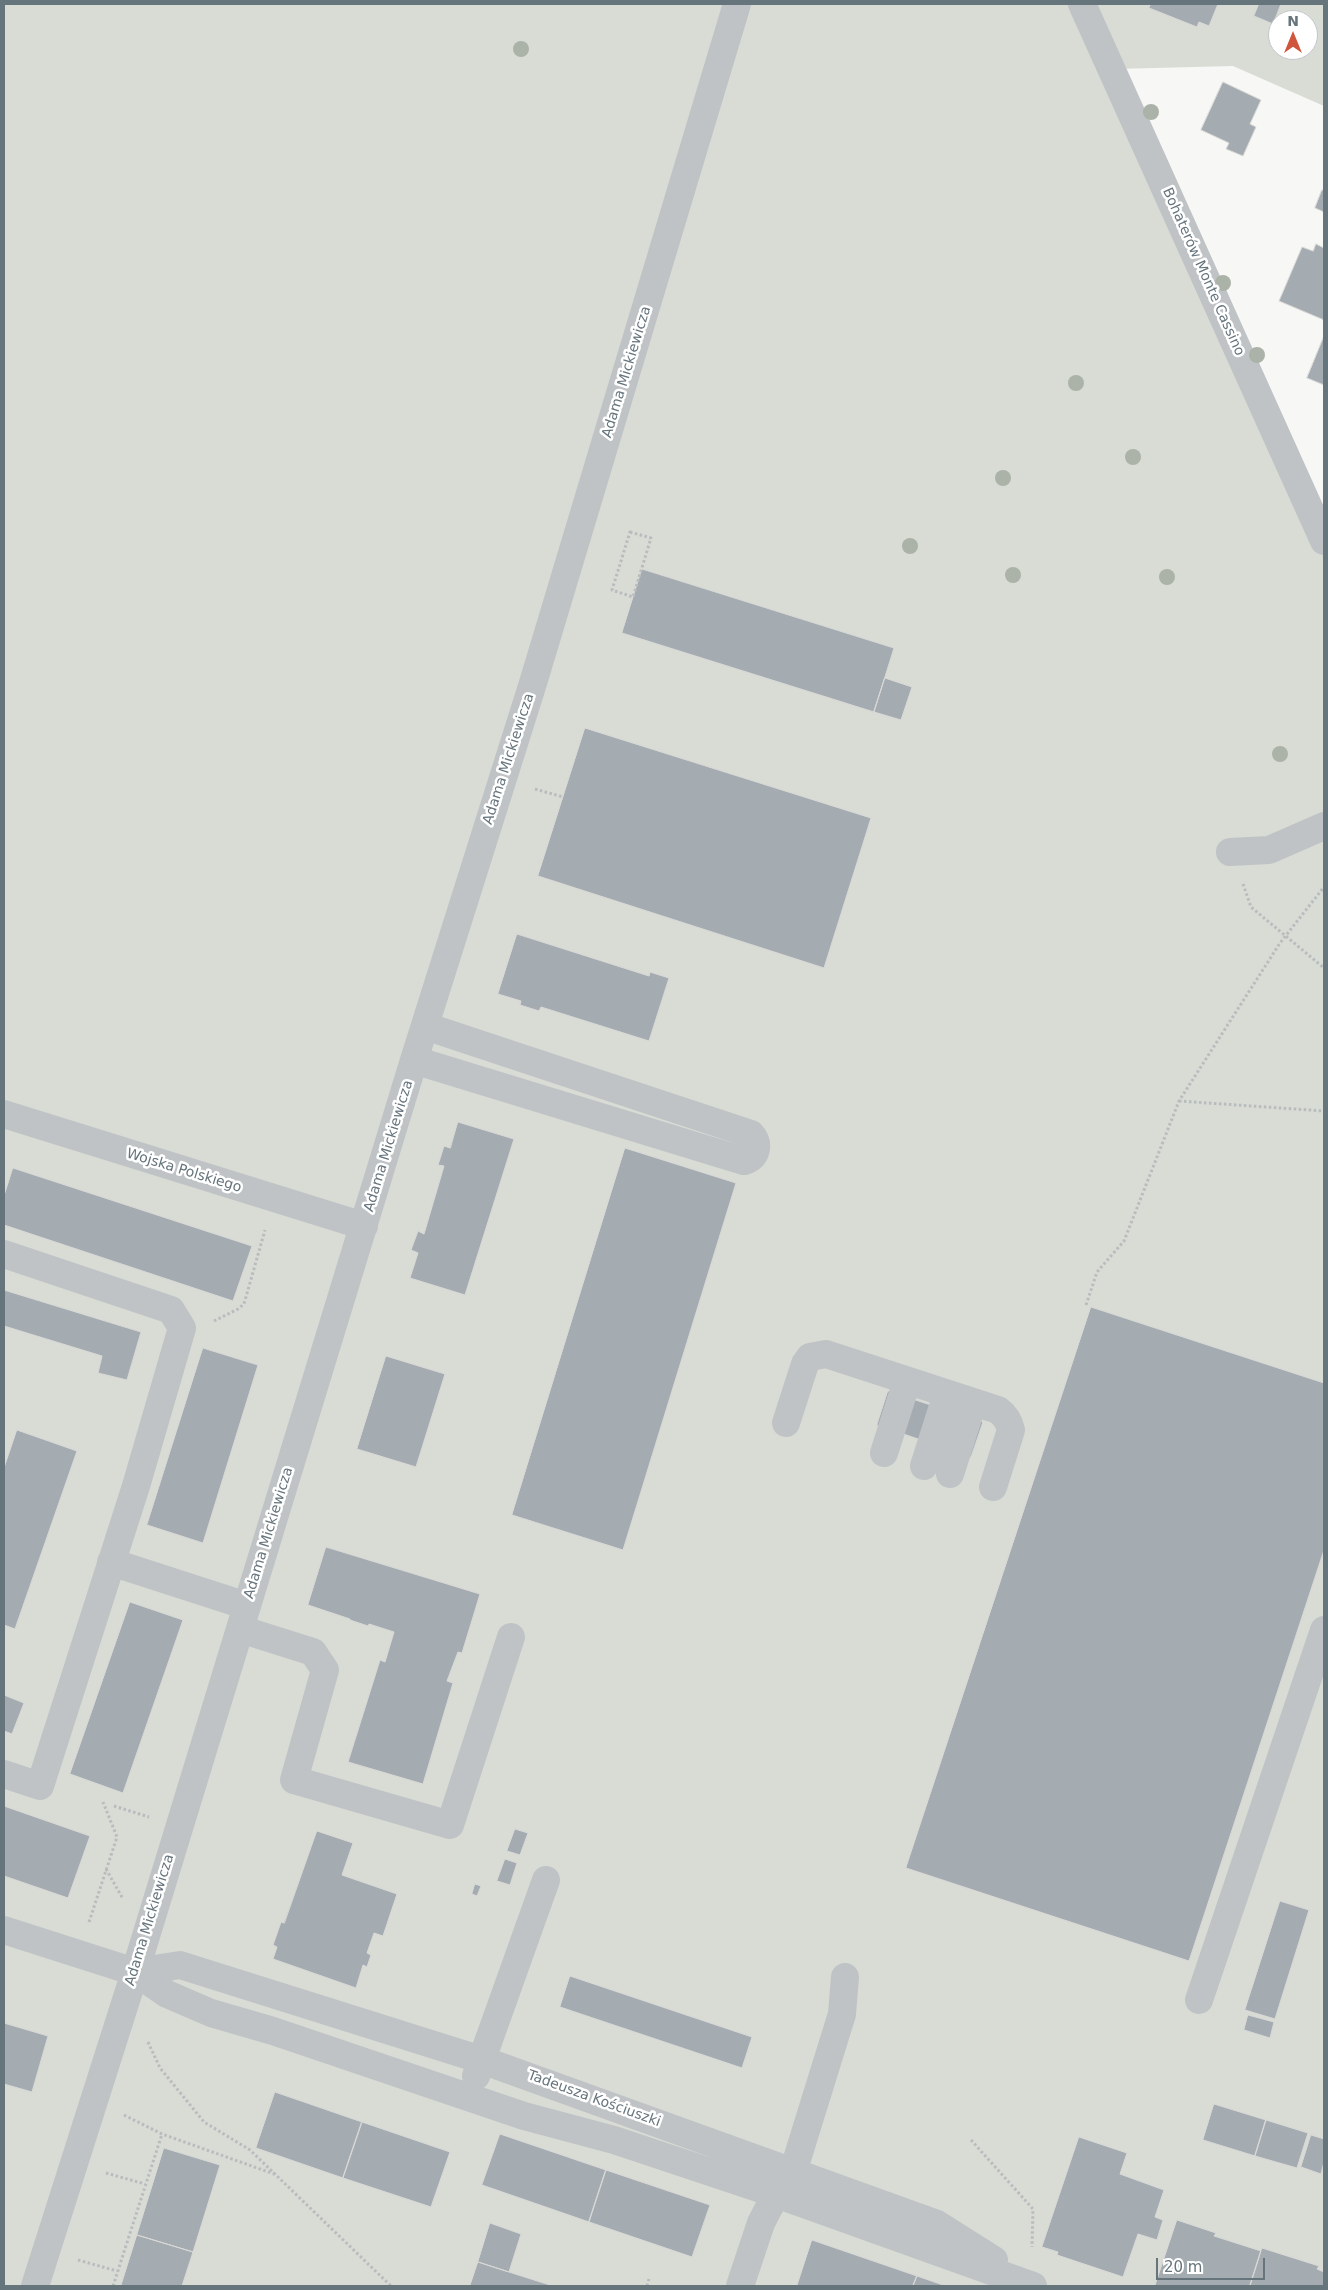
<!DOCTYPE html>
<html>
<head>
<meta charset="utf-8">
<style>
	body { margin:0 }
	#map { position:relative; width:1328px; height:2290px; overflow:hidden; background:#f7f7f5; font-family:"DejaVu Sans",sans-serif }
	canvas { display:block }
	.frame { position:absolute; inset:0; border:5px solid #66747c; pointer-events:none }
	.north { position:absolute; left:1268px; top:10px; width:50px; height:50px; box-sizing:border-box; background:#fff; border:1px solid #c2c7cb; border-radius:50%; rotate:0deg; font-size:14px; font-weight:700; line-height:20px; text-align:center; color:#66747c }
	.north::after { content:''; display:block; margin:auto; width:18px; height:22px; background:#cf553d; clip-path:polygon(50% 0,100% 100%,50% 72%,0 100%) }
	.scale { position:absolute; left:1156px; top:2258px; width:109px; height:22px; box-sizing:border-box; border:2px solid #66747c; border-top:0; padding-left:6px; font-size:15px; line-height:18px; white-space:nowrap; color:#66747c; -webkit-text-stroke:4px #fff; paint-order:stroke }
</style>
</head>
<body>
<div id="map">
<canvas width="1328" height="2290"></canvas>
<div class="frame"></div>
<div class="north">N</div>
<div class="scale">20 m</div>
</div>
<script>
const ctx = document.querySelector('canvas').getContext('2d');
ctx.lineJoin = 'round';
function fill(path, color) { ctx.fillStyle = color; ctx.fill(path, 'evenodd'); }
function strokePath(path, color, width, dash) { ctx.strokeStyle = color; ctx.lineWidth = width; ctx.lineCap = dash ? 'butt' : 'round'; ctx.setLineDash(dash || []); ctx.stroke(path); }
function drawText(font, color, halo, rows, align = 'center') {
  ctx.font = font + ' "DejaVu Sans",sans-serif'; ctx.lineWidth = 5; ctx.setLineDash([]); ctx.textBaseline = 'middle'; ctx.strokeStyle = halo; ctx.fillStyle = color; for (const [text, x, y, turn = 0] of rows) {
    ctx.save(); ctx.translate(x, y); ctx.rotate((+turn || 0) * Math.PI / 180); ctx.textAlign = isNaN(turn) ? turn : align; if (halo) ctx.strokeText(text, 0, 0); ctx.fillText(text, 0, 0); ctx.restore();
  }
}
fill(new Path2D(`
	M4,4H1324V106L1233,66L1114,69L1324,520V2286H4ZM1278,20H1308V50H1278Z`), '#d8dcd5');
const building = new Path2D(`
	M1151,4H1218L1209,26L1199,22L1197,27L1149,8Z
	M1259,4H1281L1273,24L1254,16Z
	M1223,82L1261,100L1250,124L1256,127L1243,156L1226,149L1229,143L1201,130Z
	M1322,190H1324V212L1315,208Z
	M1316,244L1324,248V320L1279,301L1302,247L1313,251Z
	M1324,336V385L1307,378Z
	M642,569L894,648L874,712L622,633Z
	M885,678L912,687L901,720L874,712Z
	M585,728L871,818L824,968L538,876Z
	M517,934L649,976L650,972L669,978L649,1041L541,1007L539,1011L520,1005L521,1001L498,994Z
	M458,1122L514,1139L465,1295L410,1278L418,1253L411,1250L418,1231L424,1234L444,1166L438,1165L444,1146L450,1148Z
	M625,1148L736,1183L623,1550L512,1515Z
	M13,1168L252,1246L233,1301L4,1225V1196Z
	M4,1290L141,1332L127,1380L98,1373L102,1356L4,1326Z
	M1091,1307L1324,1383V1550L1189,1961L906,1868Z
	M203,1348L258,1365L203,1543L147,1525Z
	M386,1356L445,1374L416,1467L357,1449Z
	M888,1391L983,1422L971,1457L877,1425Z
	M17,1430L77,1451L15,1629L4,1625V1468Z
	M326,1547L480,1594L462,1653L458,1652L447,1681L453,1683L423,1784L348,1762L380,1660L385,1662L394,1632L369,1624L368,1626L350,1620V1619L308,1605Z
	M130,1602L183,1620L123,1793L70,1774Z
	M4,1695L24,1703L12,1734L4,1731Z
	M4,1806L90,1836L68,1898L4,1876Z
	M515,1829L528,1833L520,1855L507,1851Z
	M317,1831L353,1843L342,1875L397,1894L383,1936L374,1933L367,1953L371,1955L367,1967L363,1965L356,1988L273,1959L277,1947L273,1945L281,1922L284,1923Z
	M505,1859L517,1863L510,1885L497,1881Z
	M475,1884L481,1886L477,1896L472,1894Z
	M1280,1901L1309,1910L1275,2019L1245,2010Z
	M570,1976L752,2037L742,2068L560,2007Z
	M1248,2015L1274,2022L1270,2038L1244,2030Z
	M4,2023L48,2036L32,2092L4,2084Z
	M275,2092L362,2122L343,2178L256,2148Z
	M1214,2104L1266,2120L1255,2156L1203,2140Z
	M1266,2120L1308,2133L1297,2168L1255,2156Z
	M362,2122L450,2152L431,2207L343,2178Z
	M500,2134L606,2170L589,2222L482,2185Z
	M1311,2135L1324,2139V2162L1321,2174L1301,2167Z
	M1079,2137L1127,2153L1120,2174L1164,2190L1155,2217L1163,2220L1157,2240L1138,2234L1123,2277L1057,2255L1058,2252L1042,2247Z
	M164,2148L220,2165L193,2252L137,2235Z
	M606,2170L710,2205L692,2257L589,2222Z
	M1177,2220L1216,2233L1214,2236L1261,2251L1250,2286H1155Z
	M490,2223L521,2234L509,2272L478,2262Z
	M137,2235L193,2252L182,2286H121Z
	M812,2240L917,2276L913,2286H797Z
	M1262,2248L1319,2266L1317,2269L1324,2272V2286H1250Z
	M478,2262L509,2272L553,2286H470Z
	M917,2276L946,2286H913Z`);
fill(building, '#a5acb1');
strokePath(building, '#d9d9d7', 1);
strokePath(new Path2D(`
	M630,532L651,538L633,597L612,590Z
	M535,789L563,797
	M1243,884L1251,907L1324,968
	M1179,1101L1324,1111
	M1086,1305L1097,1272L1124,1241L1179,1101L1280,943L1324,887
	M214,1321L238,1309L244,1304L265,1230
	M114,1806L149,1817
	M106,1869L123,1899
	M89,1922L117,1837L103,1802
	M148,2042L160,2068L204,2122L250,2150L391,2286
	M124,2115L162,2134L274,2174
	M971,2140L1033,2209L1032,2247
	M106,2173L145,2184
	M78,2260L117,2271
	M113,2286L162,2134
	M647,2286L649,2279`), '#b9bcbe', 3, [2.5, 2.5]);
strokePath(new Path2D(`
	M1082,4L1324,541
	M1230,852L1269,850L1324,826
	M414,1060L744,1161C757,1157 760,1144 751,1134L425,1026
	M4,1114L364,1226
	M4,1254L171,1310L182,1328L136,1486L40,1786L4,1774
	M786,1423L805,1364L810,1357L826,1354L998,1410C1005,1415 1009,1421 1011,1430L993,1487
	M884,1453L907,1381
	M924,1466L947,1394
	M950,1474L973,1402
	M111,1562L247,1606
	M240,1629L313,1652L325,1670L294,1780L450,1825L511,1637
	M4,1930L135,1972L167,1994L211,2013L273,2031L524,2116L614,2140L776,2194L1033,2286
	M135,1972L180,1965L482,2060L937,2224L994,2260
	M1199,2000L1324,1630
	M476,2076L546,1880
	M35,2286L135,1972L414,1060L533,683L737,4
	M740,2286L761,2223L776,2194L793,2172L842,2014L845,1977`), '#bfc3c6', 28);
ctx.fillStyle = '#abb2a7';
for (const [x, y] of [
	[521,49],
	[1151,112],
	[1223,283],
	[1257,355],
	[1076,383],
	[1133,457],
	[1003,478],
	[910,546],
	[1013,575],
	[1167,577],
	[1280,754]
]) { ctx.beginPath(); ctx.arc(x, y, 8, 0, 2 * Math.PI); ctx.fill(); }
drawText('14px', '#66747c', '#fff', [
	["Bohaterów Monte Cassino",1203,272,66],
	["Adama Mickiewicza",627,372,-73],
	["Adama Mickiewicza",509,759,-72],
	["Adama Mickiewicza",389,1146,-73],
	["Wojska Polskiego",184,1171,17],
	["Adama Mickiewicza",269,1533,-73],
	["Adama Mickiewicza",150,1920,-73],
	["Tadeusza Kościuszki",594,2099,20]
]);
</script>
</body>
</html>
